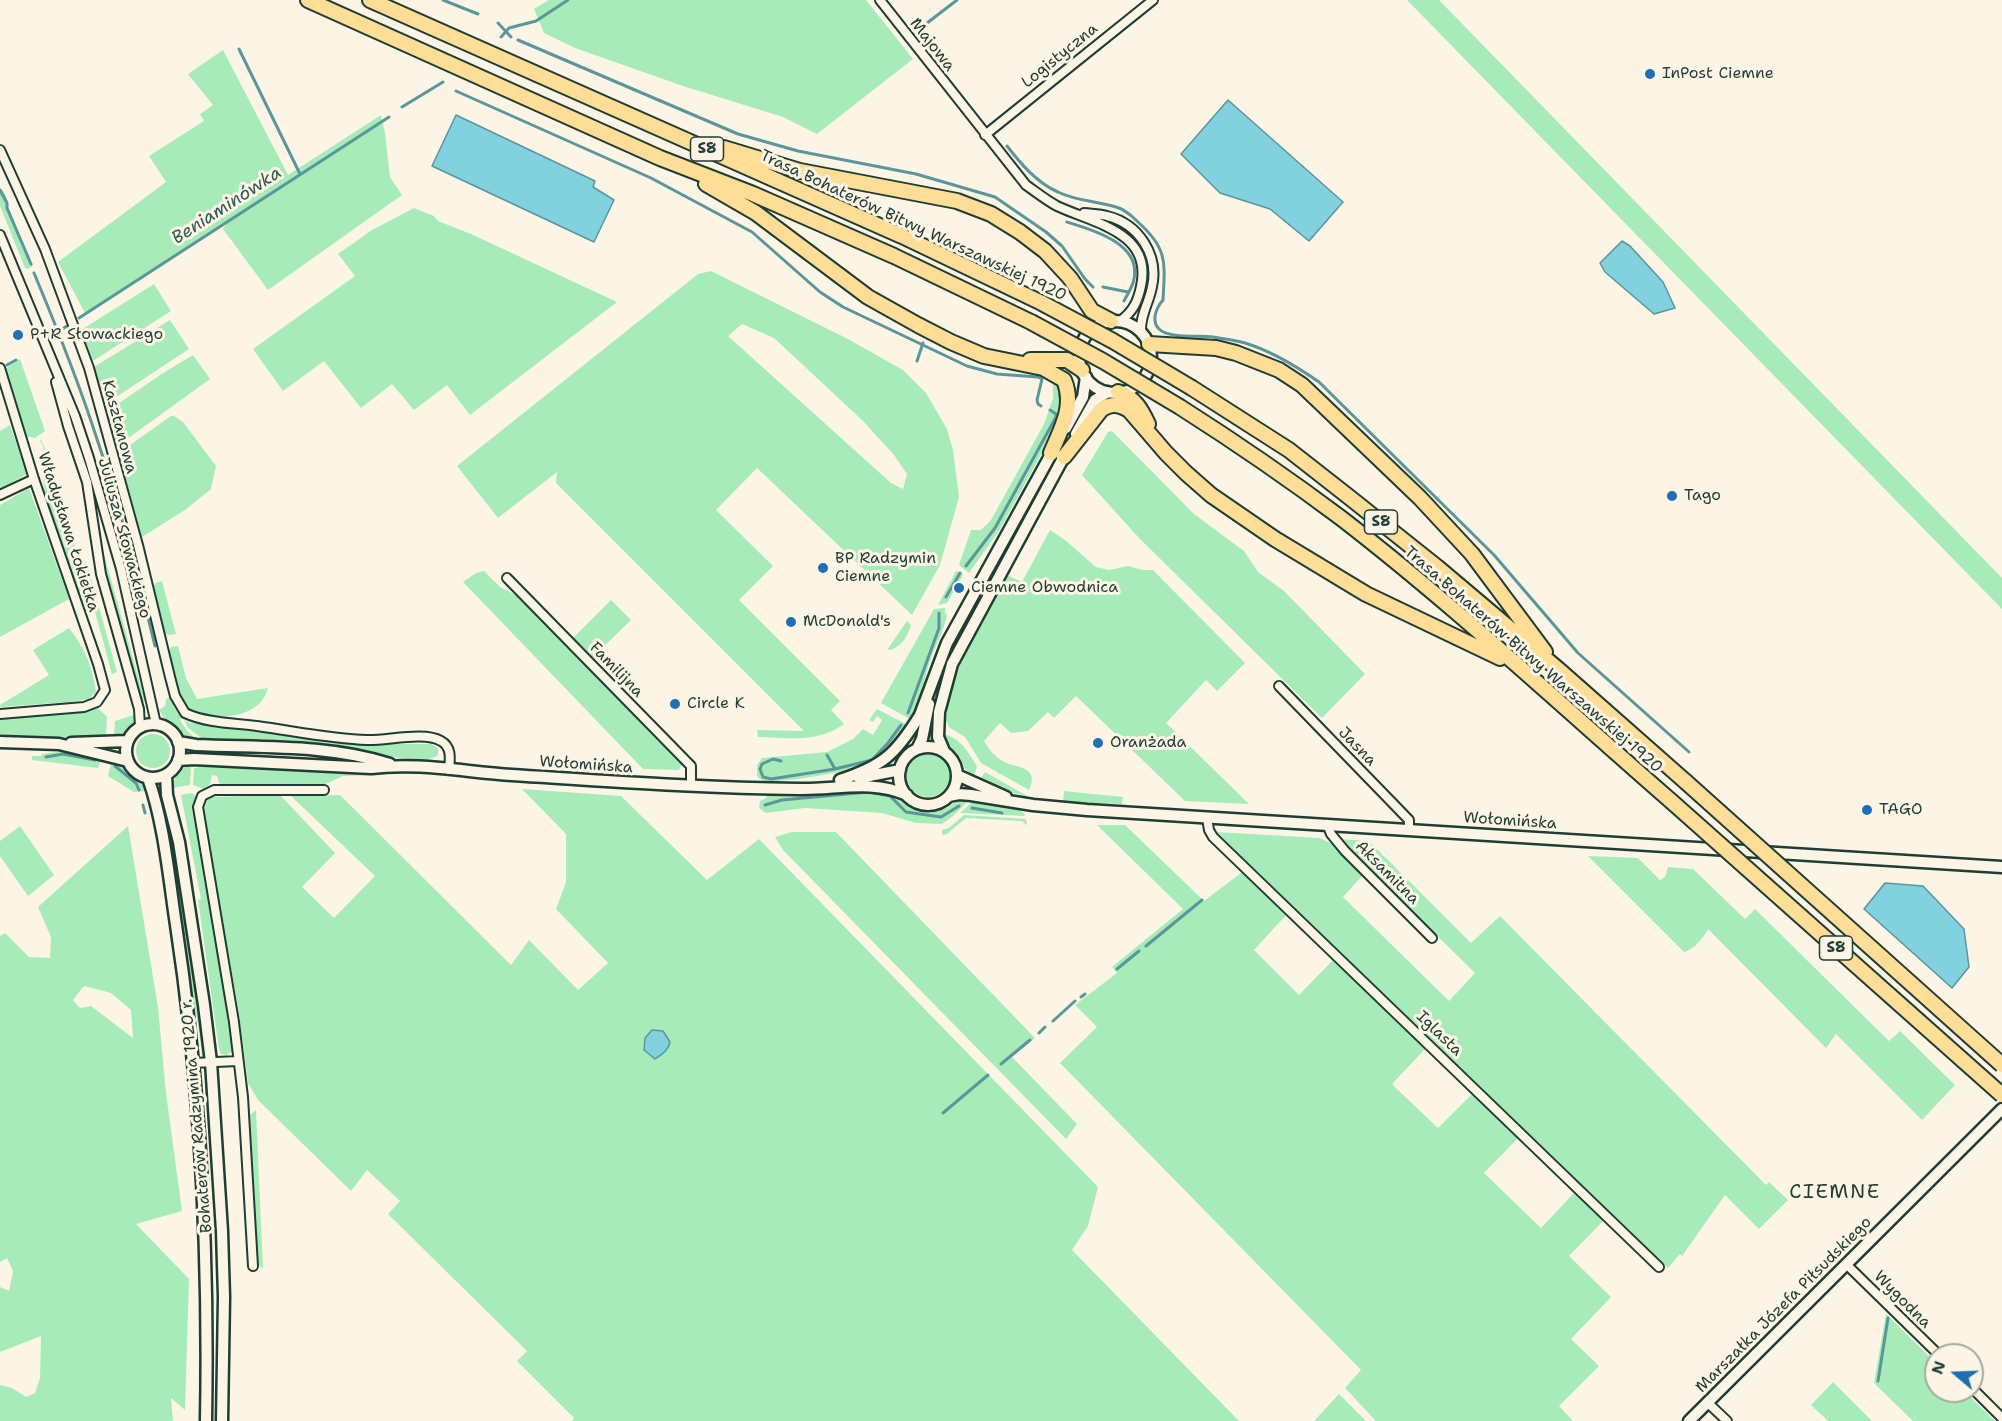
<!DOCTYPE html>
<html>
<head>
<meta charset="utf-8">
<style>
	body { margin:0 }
	#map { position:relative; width:2002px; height:1421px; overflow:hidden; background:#fcf5e5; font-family:"Shantell Sans",sans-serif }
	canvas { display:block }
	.north { position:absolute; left:1924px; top:1343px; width:60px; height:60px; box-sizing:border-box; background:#fcf5e5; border:2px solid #a4ab9e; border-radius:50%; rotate:289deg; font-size:16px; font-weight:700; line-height:24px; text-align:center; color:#1f3d34 }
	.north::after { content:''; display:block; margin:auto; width:21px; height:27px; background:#1f6fb2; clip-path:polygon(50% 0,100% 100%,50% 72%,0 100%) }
</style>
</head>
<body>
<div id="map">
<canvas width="2002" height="1421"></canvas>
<div class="north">N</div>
</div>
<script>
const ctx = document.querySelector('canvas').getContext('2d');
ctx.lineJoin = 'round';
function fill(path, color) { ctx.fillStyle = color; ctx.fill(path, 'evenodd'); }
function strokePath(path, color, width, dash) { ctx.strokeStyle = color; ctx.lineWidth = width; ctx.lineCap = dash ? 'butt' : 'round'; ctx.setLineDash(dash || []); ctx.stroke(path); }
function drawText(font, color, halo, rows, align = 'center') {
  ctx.font = font + ' "Shantell Sans",sans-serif'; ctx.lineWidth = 6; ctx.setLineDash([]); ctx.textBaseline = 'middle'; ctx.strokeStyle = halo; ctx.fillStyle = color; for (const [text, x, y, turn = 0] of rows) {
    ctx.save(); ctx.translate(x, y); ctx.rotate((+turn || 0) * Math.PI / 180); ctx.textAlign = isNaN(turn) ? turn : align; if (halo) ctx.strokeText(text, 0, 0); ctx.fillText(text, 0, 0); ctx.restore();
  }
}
fill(new Path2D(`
	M549,0H866L913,59L817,134L783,117L683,86L575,48L544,33L534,9Z
	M1407,0H1439L2002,578V609Z
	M223,50L288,175L381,115L385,133L390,177L402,195L268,290L223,229L227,223L85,313L58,262L166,182L149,156L204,121L200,114L213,105L188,74Z
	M0,188C6,193 8,200 8,207L33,266L28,269L25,268L0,206Z
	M414,208L434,216L438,221L471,234L617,302L470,415L447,385L414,410L392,384L361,408L324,361L283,391L253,349L355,276L338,254L372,230Z
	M711,271L848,339L903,370L926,393L947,429L953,450L959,497L940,565L912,615L757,468L716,510L773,566L739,600L840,701L831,710L844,724C818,743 789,738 758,737L757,730L804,731L556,483L557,472L498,518L457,466L698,274ZM742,324L774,338L863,421L894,455L907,474L903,489L891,483L728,336Z
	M154,284L171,311L93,361L81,330Z
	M170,320L189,349L104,405L94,367Z
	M193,355L210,379L116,447L106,412L163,373Z
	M20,359L45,431L35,438L25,436L5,369Z
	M1055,380L1064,398L1058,424L999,531L969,573L959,565L971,530H981L991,520L1044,424L1053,398V385Z
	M1091,392L1094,394L957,644L934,719H930L942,670L954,642Z
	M171,416H174L183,422L216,466L211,489L185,510L142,537L119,455L123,450Z
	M10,425L27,474L0,489V431Z
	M1112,431L1194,514L1244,551L1258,572L1284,591L1365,674L1322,718L1139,538L1082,475L1108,432Z
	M41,439L50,461L46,476L47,489L67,531L65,533L70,542L72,541L88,567L117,672L112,674L95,612L87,613L84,609L44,496L45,494L43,479L47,463L42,443L40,442Z
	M29,488L69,599L0,637V505Z
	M1050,530L1065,540L1096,567L1109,570L1128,566L1143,570H1153L1245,663L1217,691L1206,680L1166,723L1249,804L1185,801L1076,696L1054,718L1048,712L1028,731L1011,733L1000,723L984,741C988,748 994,756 1001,760C1013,769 1041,764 1029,790L981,763L965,737L949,727L946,720L948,701L961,662L1007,575L1022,582Z
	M100,540L145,701L142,702L104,563Z
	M484,571L500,587L518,596L682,763L679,770L643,769L463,582L476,573Z
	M956,571L962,573L963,575L947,603L938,605Z
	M162,581L176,634L169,635L163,633L152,587L156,583Z
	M611,600L631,620L591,659L572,639Z
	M945,608V613L947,614C943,635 935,645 929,664C923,683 922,702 910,719L881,703L934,609Z
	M907,621L911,625C908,637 899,650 887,650Z
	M69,628C84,646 93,668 96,692L89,699L69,702L0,707V705L49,675L33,650Z
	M178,646L186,678L197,699L268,688C262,712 236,717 215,717C206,717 194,717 188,710C175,699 172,668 169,652L171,647Z
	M171,697L174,707L181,718L180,720L188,732L193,736V739C180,736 166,722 159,710L165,706L166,699Z
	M98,708L107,717L106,735C71,738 35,740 0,734V718L63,714Z
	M877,709L906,724C896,737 886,755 872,763C860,770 778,784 765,781C761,780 760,779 757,776V765L762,758L827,752L853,739L863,729L873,735L882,720L877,716L873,722L869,720Z
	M134,715C135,726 126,736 114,737L115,721Z
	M184,720L190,723L369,744H431L438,748V755C427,764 402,758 388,756C325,747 263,742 199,740L200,737L188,728Z
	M136 751a17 17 0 1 1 34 0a17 17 0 1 1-34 0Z
	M943,734C961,738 968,752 977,766L974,777L965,769L960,758L946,742Z
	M65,751L101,757L98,768L32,760V756H41L42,754Z
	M906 775a22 22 0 1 1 44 0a22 22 0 1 1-44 0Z
	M112,759C122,764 141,781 147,791L134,792L108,776Z
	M191,765L190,785L173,788C174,775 179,769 191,765Z
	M198,765L289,770L391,772L384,775L343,776L319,787L223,785L219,783L217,776L212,775L210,784L204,789L193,785L194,768H198Z
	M985,772L1029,797L1014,793L980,780Z
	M854,788L896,795L914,810L930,813L948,807L960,798L967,799L966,803L952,817L942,824L916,823L882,813L805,808L766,813L759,808L760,801L766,798L767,795Z
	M522,789L621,796L707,880L759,839L1098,1187L1088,1226L1072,1250L1239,1421H572L574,1418L517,1361L527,1351L388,1214L400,1201L367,1170L351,1191L258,1100L248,1083L239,1014L203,812L208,798L210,797L280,795L335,853L302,887L334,918L375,876L291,796L340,795L511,965L529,940L578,990L608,963L556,909L566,882V834Z
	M1064,791L1123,797L1122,804L1063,802Z
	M192,793L196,797L193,804L194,812L209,893L233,1051L226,1055L221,1054L219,1049L198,900L201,899L181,795Z
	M164,801L170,823L186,921L204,1057L202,1056L198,1024L189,978L160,802Z
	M973,801L1019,810L1024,813L1025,816L960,813Z
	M964,815L1026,819L1027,824L1026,825L1022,821L966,818L947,834L942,835V830L949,828Z
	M1097,825H1125L1204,901L1245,870L1272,900L1276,901L1288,913L1254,950L1299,995L1335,958L1427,1047L1392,1084L1398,1090L1438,1128L1474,1092L1520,1136L1484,1173L1541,1228L1576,1191L1605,1219L1569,1256L1611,1297L1571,1339L1599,1366L1559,1406L1573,1421H1376L1345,1388L1361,1370L1060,1063L1097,1027L1075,1005L1117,973L1112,967L1183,909Z
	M20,826L54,875L28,896L0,856V841Z
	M128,826L158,1007L166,1093L182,1211L136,1224L189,1279L185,1410L171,1398L173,1421H0V1385L12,1388L26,1397L35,1393L40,1378L41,1336L0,1352V1287L9,1291L13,1271L7,1258L0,1262V936L5,933L29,957L50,958L51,937L38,907ZM84,986L111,993L131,1010L133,1038L91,1006L80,1008L73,1000Z
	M792,832H836L1035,1038L1012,1057L1077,1124L1066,1139L783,850L775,837Z
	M1216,832L1320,838L1334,845L1363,875L1343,897L1449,1001L1475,973L1339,839L1369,841L1471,943L1500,916L1766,1185L1769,1182L1788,1200L1759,1229L1725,1195L1682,1256L1680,1254L1668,1268Z
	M1588,856L1638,858L1660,880L1665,877L1668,867L1693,869L1745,919L1755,909L1889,1041L1900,1031L1955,1085L1922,1120L1836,1034L1826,1048L1708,929C1704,937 1694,950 1684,952Z
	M256,1110L263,1269L257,1263L250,1115Z
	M1886,1314L1936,1363V1391H1964L1995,1421H1913L1879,1388L1874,1383Z
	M1833,1382L1872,1421H1828L1811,1405Z
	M1339,1394L1366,1421H1314Z`), '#a7ecb8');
const water = new Path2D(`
	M1228,100L1343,202L1309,241L1270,209L1220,193L1181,154Z
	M456,115L595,181L593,187L614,200L594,242L432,166Z
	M1622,241L1630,246L1663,282L1675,308L1654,314L1605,272L1600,263Z
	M1885,883L1923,886L1964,929L1969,967L1952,988L1864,909Z
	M652,1030L663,1031L670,1042C668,1051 662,1054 655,1059L644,1050L645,1038Z`);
fill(water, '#82d1df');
strokePath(water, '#5a969b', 1.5);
strokePath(new Path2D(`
	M443,0L478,14
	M498,23L511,37
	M918,30L957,0
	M501,37L509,28L536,21L568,0
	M518,40L738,134L798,151L916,174L995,197L1046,232L1062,246L1085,279L1093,287
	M239,49L300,174
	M456,91L651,178L752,232L820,292L843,307L967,366L997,374L1038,377L1042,379L1037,400L1038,404L1041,406
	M402,107L443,82
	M1007,146C1021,164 1037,183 1058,192C1076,201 1096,201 1116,207C1124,209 1132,216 1138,222C1168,249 1165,262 1163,300C1156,308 1151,321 1159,329C1169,339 1199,335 1213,337C1224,339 1235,340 1245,343C1272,351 1296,366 1319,382L1494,555L1578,653L1689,752
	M0,190L7,203V208L31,264
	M1067,222C1094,230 1145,245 1133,283C1131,289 1127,295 1124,301
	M34,273C57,328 79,383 97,439C120,507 138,576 155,646
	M1103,287L1128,292
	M79,318L389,117
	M56,333L67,326
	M917,361L923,343
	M7,365L16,360
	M966,566L995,528L1056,417V414L1050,410
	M946,597L960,573
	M908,713L939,628V613
	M827,755L835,769
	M46,757L63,754L95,760
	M781,761L773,759L762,764L760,769L763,777L771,779L835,769L872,760L888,743L901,725
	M115,766L136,783L139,790
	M143,805L145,813
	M765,805L782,800L869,792L890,796L906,812L941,817L959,806
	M972,808L1002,813
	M1146,946L1202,900
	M1117,969L1139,951
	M1081,997L1085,994
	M1053,1021L1075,1001
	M1039,1033L1045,1027
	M1001,1064L1030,1040
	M943,1113L988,1075
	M1878,1381L1888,1318`), '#5a969b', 3);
const street = new Path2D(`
	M880,0L1026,185C1036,192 1046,200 1057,206C1093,223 1153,232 1141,286C1138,301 1133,312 1120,321
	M985,135L1153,0
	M0,150L45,249L89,368L138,545L170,677L175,696L185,713C206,723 234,723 257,726C294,731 331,739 367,740C386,741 425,731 441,741C452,747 450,759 449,770
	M1084,213C1092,214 1100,214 1107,216C1139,224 1159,255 1152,287C1149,303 1140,315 1141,332
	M0,235L75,416L89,458L121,569L156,724
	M0,368L34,479L98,664L105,690L97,702L84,707L0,714
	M56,382L68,426L87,482L101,574L139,709L140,727
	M0,495L34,479
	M507,578L691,766V786
	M1279,686L1409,820V829
	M1207,818L1209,830L1213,837L1659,1267
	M1327,824L1331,834L1345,851L1432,938
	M193,1063L238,1061
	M1846,1264L1939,1355
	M253,1266L243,1097L234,1022L198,807L202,796L214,790H324
	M1972,1388L2002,1418
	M1707,1402L1727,1421`);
const secondary = new Path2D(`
	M1079 357a36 36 0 1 1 72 0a36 36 0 1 1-72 0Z
	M1066,428L1083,397L1086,377
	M1076,434L1095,400L1108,392
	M126 751a27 27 0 1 1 54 0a27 27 0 1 1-54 0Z
	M0,742L59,744L128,761
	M178,742L196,745C260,748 327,744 390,764
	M71,743L128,741
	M899 776a29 29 0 1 1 58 0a29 29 0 1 1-58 0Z
	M917,749L922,739L929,704
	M944,751L938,737L939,712L952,664L1067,451
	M178,760L194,759L371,768C417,762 465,772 512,775C608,781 703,788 799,789C836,790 871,779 907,795
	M166,775L167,795L179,842L204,1005L211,1062L222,1231L224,1297L222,1421
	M957,775L1006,797
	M148,778C164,822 169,879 176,925C201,1089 209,1255 206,1421
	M859,778L900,770
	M840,780C883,766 896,754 920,715L947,643L1055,447
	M949,796L959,794L971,795L1033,805L1087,810L2002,867
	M1689,1421L2002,1109`);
const highway = new Path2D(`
	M308,0L660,158L753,194L894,256L1031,322
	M370,0L902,236L1042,303
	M724,148L800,171L957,201L991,214L1020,232L1045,251L1070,278L1092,311L1111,321
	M706,184L756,213L868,297L918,325L951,342L984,356L1043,368L1064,380C1075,406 1061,429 1051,453
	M1149,344L1216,348L1236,353L1279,370L1302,385L1420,498L1472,554L1545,652
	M1030,360H1067L1082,370
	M1192,388L1289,450L1349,497L1437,567L1559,670L1686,782
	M1118,392C1135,398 1141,409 1148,424
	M1180,407C1235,442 1289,479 1341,518C1455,606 1562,706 1671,801
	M1064,457L1101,410C1111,403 1118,404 1129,410L1166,453L1186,473L1211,495L1275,539L1366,594L1500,658`);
strokePath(street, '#1f3d34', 12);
strokePath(secondary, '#1f3d34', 15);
strokePath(highway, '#1f3d34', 18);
strokePath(street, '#fcf5e5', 8);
strokePath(secondary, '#fcf5e5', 10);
strokePath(highway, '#fedd96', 14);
const highwayBridge = new Path2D(`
	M1042,303L1113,341L1192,388
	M1031,322L1103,361L1180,407
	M1686,782L2002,1065
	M1671,801L2002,1095`);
strokePath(highwayBridge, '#1f3d34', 18, []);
strokePath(highwayBridge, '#fedd96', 14);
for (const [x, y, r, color] of [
	[1650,74,6,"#1f6fb2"],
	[18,335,6,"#1f6fb2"],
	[1672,496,6,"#1f6fb2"],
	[823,568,6,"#1f6fb2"],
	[959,588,6,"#1f6fb2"],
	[791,622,6,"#1f6fb2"],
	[675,704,6,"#1f6fb2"],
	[1098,743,6,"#1f6fb2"],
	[1867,810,6,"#1f6fb2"]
]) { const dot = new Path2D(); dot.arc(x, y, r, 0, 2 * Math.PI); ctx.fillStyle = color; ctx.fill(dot); strokePath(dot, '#fcf5e5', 2); }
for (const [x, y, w] of [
	[707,149,33],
	[1381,522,33],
	[1836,948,33]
]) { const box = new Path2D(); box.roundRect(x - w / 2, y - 12, w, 24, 4.5); ctx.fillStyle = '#fcf5e5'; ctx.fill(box); strokePath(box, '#1f3d34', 1.5); }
drawText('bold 15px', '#1f3d34', null, [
	["S8",707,149],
	["S8",1381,522],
	["S8",1836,948]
]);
drawText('16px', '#1f3d34', '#fcf5e5', [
	["Majowa",932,45,52],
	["Logistyczna",1060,56,-39],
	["Trasa Bohaterów Bitwy Warszawskiej 1920",913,226,25],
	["Kasztanowa",119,427,75],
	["Władysława Łokietka",68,532,72],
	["Juliusza Słowackiego",124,538,75],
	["Trasa Bohaterów Bitwy Warszawskiej 1920",1533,660,41],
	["Familijna",616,670,46],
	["Jasna",1357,747,46],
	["Wołomińska",586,765,4],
	["Wołomińska",1510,821,4],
	["Aksamitna",1387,873,45],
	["Iglasta",1439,1034,44],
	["Bohaterów Radzymina 1920 r.",197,1116,-95],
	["Wygodna",1902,1300,45],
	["Marszałka Józefa Piłsudskiego",1784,1305,-45]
]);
drawText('16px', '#1f3d34', '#fcf5e5', [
	["InPost Ciemne",1662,74],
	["P+R Słowackiego",30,335],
	["Tago",1684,496],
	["BP Radzymin",835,559],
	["Ciemne",835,577],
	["Ciemne Obwodnica",971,588],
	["McDonald's",803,622],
	["Circle K",687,704],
	["Oranżada",1110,743],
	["TAGO",1879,810]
], 'left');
drawText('italic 18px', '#335b56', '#fcf5e5', [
	["Beniaminówka",227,206,-33]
]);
ctx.letterSpacing = '1.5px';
drawText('20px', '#1f3d34', '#fcf5e5', [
	["CIEMNE",1835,1193]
]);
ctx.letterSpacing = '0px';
</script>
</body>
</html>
